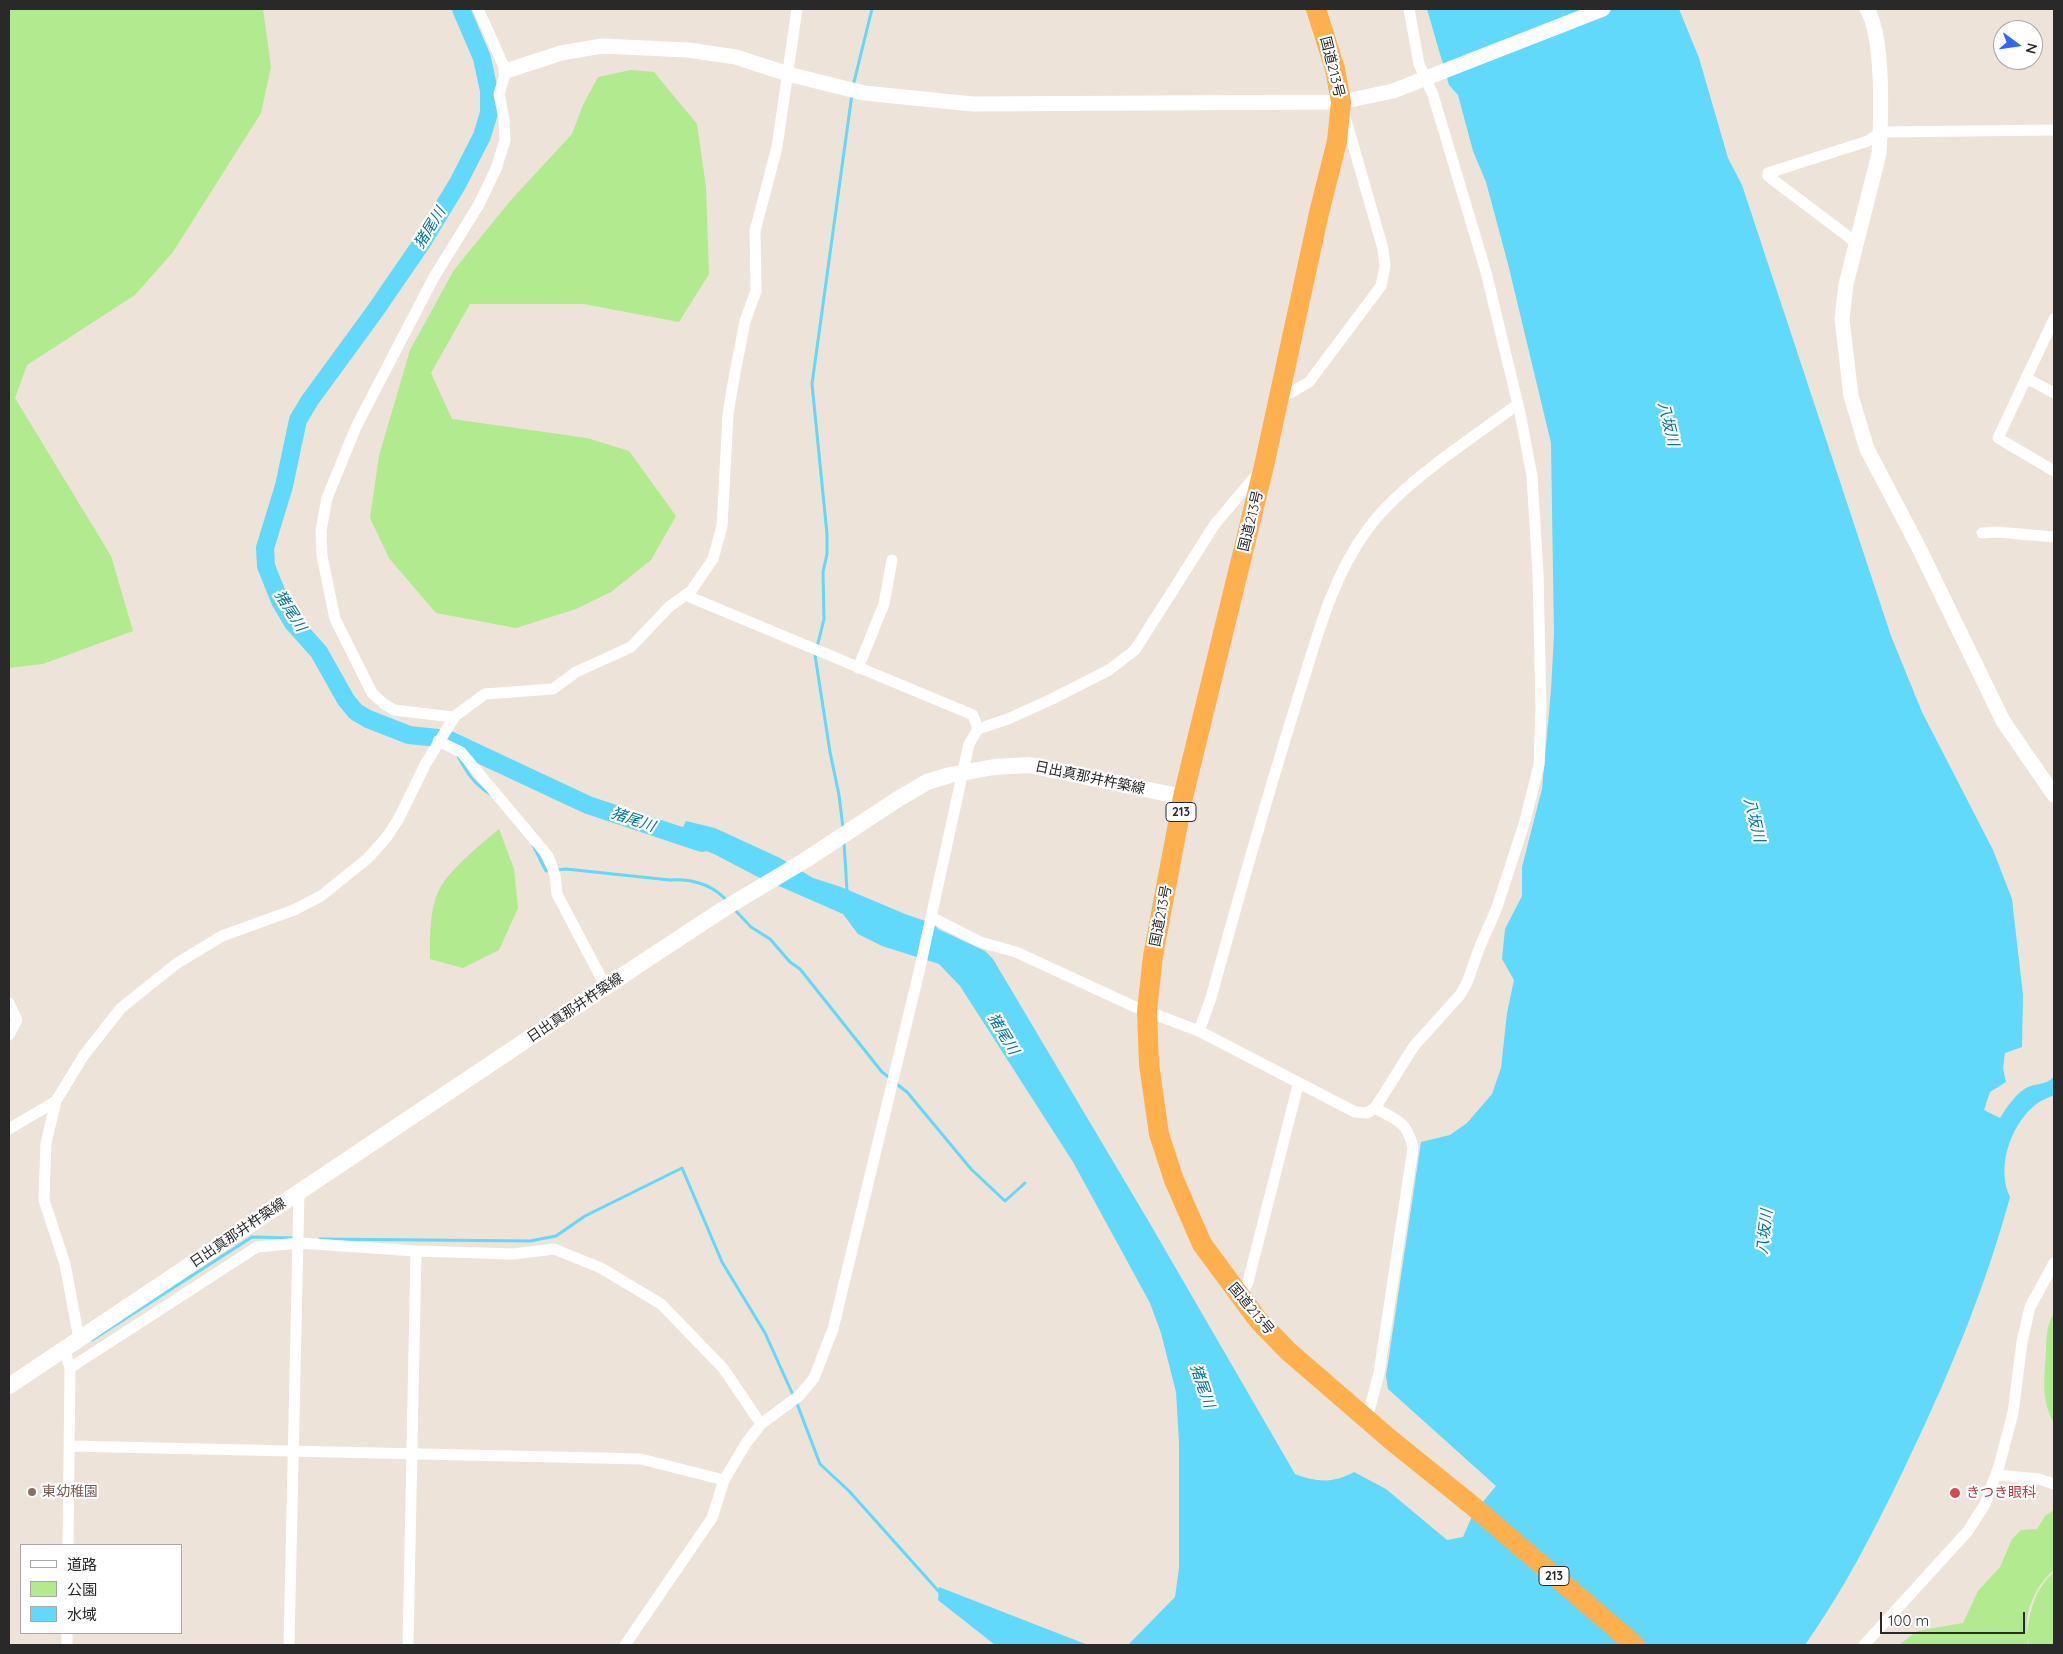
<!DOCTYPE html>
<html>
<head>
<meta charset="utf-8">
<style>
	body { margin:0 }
	#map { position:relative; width:2063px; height:1654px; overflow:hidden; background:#ede3d9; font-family:Quicksand,"Noto Sans JP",sans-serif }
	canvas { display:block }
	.frame { position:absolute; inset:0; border:10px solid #292929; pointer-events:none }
	.legend { position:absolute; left:20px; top:1544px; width:162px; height:90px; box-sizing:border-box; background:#fff; border:1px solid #a9a9a9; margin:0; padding:6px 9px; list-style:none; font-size:15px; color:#292929 }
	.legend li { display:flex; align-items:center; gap:10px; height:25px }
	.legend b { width:25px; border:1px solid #a9a9a9 }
	.north { position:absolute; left:1993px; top:20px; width:50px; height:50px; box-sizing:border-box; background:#fff; border:1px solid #a9a9a9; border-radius:50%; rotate:104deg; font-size:14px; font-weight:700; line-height:20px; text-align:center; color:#292929 }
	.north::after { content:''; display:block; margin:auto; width:18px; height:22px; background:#3364ff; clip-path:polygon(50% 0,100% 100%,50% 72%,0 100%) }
	.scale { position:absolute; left:1880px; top:1612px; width:145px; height:22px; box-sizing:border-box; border:2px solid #292929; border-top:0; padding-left:6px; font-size:15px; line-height:18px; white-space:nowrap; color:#292929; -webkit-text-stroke:4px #fff; paint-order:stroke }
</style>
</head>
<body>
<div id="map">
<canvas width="2063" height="1654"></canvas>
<div class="frame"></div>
<ul class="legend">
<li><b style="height:6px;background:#fff"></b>道路</li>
<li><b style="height:14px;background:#b2ea8f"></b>公園</li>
<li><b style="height:14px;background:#60d9fa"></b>水域</li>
</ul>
<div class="north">N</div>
<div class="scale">100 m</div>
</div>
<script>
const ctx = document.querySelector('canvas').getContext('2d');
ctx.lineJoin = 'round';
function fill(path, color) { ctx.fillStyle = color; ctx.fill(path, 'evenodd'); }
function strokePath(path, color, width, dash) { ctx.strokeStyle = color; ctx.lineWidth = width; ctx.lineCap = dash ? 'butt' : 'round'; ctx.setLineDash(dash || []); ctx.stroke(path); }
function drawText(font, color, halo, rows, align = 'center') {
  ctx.font = font + ' Quicksand,"Noto Sans JP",sans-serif'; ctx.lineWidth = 4.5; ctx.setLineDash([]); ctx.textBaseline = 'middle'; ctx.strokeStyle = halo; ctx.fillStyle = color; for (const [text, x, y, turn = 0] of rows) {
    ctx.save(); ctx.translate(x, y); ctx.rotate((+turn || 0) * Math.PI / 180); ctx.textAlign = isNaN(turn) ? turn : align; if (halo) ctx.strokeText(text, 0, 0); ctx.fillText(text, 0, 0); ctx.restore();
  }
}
fill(new Path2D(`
	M9,9H263L271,67L261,113L173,252L135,295L27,365L15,398L111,556L133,631L43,664L9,668Z
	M631,70L654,72L697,124L706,187L709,274L679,322L584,304H470L431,373L452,419L587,438L629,451L676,516L651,560L611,592L576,609L516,628L436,613L389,558L370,518L379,456L410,350L454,270L511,200L572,134L583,105L598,77Z
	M499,829L514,869L518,908L499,950L463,968L430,959C430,937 429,911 439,890C448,871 482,843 499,829Z
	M2054,1313V1423C2040,1399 2045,1376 2046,1350C2047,1336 2046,1326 2054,1313Z
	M2054,1510V1570C2036,1585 2024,1611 2027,1634C2030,1610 2035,1589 2054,1572V1645H2029L2027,1637L2028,1645H1899L1917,1631L1963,1623L1978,1591L2000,1567L2012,1539L2021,1530L2037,1529L2045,1516Z`), '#b2ea8f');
fill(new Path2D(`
	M1427,9H1679L1699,58L1728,158L1742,185L1891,636L1922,712L1993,850L2012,899L2023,995L2022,1047L2005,1053L2003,1068L2006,1082L1990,1092L1984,1110L2000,1118C2007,1107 2016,1093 2028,1087C2037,1083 2046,1085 2054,1077V1095C2048,1098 2039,1101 2034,1106C2010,1126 1996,1169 2010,1197C1984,1293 1945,1384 1902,1473C1873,1533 1843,1591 1805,1645H1128L1175,1597L1179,1568V1442L1176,1392L1161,1333L1150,1303L1073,1162L960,986L939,964L882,946L858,934L843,914L756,876L714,854L677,840L686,821L715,828L780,858L813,878L841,887L905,914L934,924L938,929L985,951L993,959L1149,1222L1295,1474C1317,1483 1334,1483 1354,1472L1386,1489L1447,1540L1463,1537L1473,1514L1496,1486L1388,1389L1386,1376L1421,1142L1450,1135L1467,1123L1492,1094L1501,1068L1507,1013L1514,980L1502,959L1505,929L1522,896V867L1542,789L1551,690L1554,635L1551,443L1508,264L1486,182L1473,151L1458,95L1449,85Z
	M939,1587L1088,1645H995L938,1600Z`), '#60d9fa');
strokePath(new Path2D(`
	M853,86L872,9
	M458,756C467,773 474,784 490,794
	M843,828L839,795L830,752L815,655L824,619L823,572L827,554V534L812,384L852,94
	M844,842L847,891
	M533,845L546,871L566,869L670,880C691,879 712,884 727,901
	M734,909L751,927L770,939L790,962L800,969L882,1072L890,1078
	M894,1082L907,1092L971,1169L1005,1201L1025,1183
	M320,1239L530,1241L556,1236L585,1216L682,1168L722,1262L765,1333L793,1395
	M92,1340L252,1237L293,1238
	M796,1401L820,1464L849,1491L942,1595`), '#60d9fa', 3);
strokePath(new Path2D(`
	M461,9L482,58L489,91V113L482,136L458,183L421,244L375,311L310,400L298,420L284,486L265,548L266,566L280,601L293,623L319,652L346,700L356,712L368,719L409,735L447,739L588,805L702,843`), '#60d9fa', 18);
strokePath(new Path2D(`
	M1858,244L1768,176V173L1868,141L1881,132L2054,130
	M2054,319L1998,438L2054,471
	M2026,378L2054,393
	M1278,400L1309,382L1381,286L1385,266L1383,249L1344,113
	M1982,533L1997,532L2054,537
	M685,595L973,715L978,729
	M858,668L884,604L892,560
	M453,717L394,710L384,704L372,693L335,619L322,556L321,531L327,498L356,427L434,277L478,206L496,169L505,140L504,119L499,94L506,71L478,9
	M438,741L461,752L548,856L555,875L557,894L606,987
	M931,917L980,942L1016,952L1133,1006L1199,1031L1355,1112L1367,1113L1375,1108L1414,1046L1460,995L1467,983L1480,946L1496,910L1525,821L1539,765L1541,708L1538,574L1532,476L1520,413L1486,272L1433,95L1419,64L1409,9
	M9,1003L17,1020L9,1035
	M1199,1031L1211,998C1238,899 1266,801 1296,704C1315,645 1330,580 1367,530C1402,482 1470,440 1518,404
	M9,1129L56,1101
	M1240,1298L1248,1282L1298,1085
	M79,1339L65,1264L44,1200L46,1143L56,1101L84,1055L121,1008L176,964L222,936L294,910L321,896L367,859L386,838L398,820L426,763L455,716L485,694L553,689L576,672L631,647L669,607L691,591L713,559L722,526L728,415L732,389L745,321L756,291L755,231L777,147L797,9
	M64,1349L70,1368L68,1545
	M70,1368L257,1247L299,1243L416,1251L513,1254L554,1249L601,1268L661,1304L723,1368L761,1424
	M1367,1419L1379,1373L1413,1148C1407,1121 1398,1121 1375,1108
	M70,1446L641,1459L724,1480
	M1996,1475L2039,1479L2054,1484
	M67,1645V1633
	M289,1645L299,1193
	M408,1645L416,1251
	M625,1645L712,1518L724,1480L747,1442L761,1424L799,1396L814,1378L833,1329L919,972L969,744L978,729L1008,719L1052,699L1109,670L1135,650L1215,524L1258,473
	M1864,1645L1968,1531L1985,1504L1999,1466L2013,1413L2022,1342L2030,1307L2054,1263`), '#fff', 11);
strokePath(new Path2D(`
	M1867,9C1884,37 1881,119 1879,154L1846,284L1842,319L1851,396L1867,449L1919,548L2003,721L2054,795
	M506,71L561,53L602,46L688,50L736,57L788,74L864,93L973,104L1341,102L1393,91L1603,9`), '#fff', 15);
strokePath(new Path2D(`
	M9,1386L640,964L722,910L804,861L898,799L927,782L950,775L994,767L1029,765L1183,797`), '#fff', 16);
strokePath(new Path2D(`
	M1316,9L1335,69L1341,102L1337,141L1319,213L1264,466L1183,797L1153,956L1147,1011L1149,1064L1159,1134L1174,1180L1202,1244L1258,1320L1288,1351L1391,1440L1474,1507L1635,1645`), '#feb04e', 20);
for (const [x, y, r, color] of [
	[32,1492,5,"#8d6e63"],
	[1955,1493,6,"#e0444e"]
]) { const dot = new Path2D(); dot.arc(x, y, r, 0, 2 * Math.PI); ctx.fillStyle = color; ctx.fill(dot); strokePath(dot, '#fff', 2); }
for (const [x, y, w] of [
	[1181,812,30],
	[1554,1576,30]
]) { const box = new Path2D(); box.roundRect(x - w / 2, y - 9.5, w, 19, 4); ctx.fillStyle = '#fff'; ctx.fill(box); strokePath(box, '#292929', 1); }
drawText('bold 12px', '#292929', null, [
	["213",1181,812],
	["213",1554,1576]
]);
drawText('14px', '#292929', '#fff', [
	["国道213号",1332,67,76],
	["国道213号",1251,521,-76],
	["日出真那井杵築線",1090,778,12],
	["国道213号",1161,916,-79],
	["日出真那井杵築線",575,1008,-34],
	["日出真那井杵築線",238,1233,-34],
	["国道213号",1251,1309,50]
]);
drawText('14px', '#785e54', '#fff', [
	["東幼稚園",42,1492]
], 'left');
drawText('14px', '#be3a42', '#fff', [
	["きつき眼科",1966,1493]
], 'left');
drawText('italic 15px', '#0075a5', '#fff', [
	["猪尾川",430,228,-58],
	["八坂川",1668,424,76],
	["猪尾川",290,611,58],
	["猪尾川",633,820,19],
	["八坂川",1754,820,76],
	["猪尾川",1003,1034,59],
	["八坂川",1765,1232,-84],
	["猪尾川",1202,1386,71]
]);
</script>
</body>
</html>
